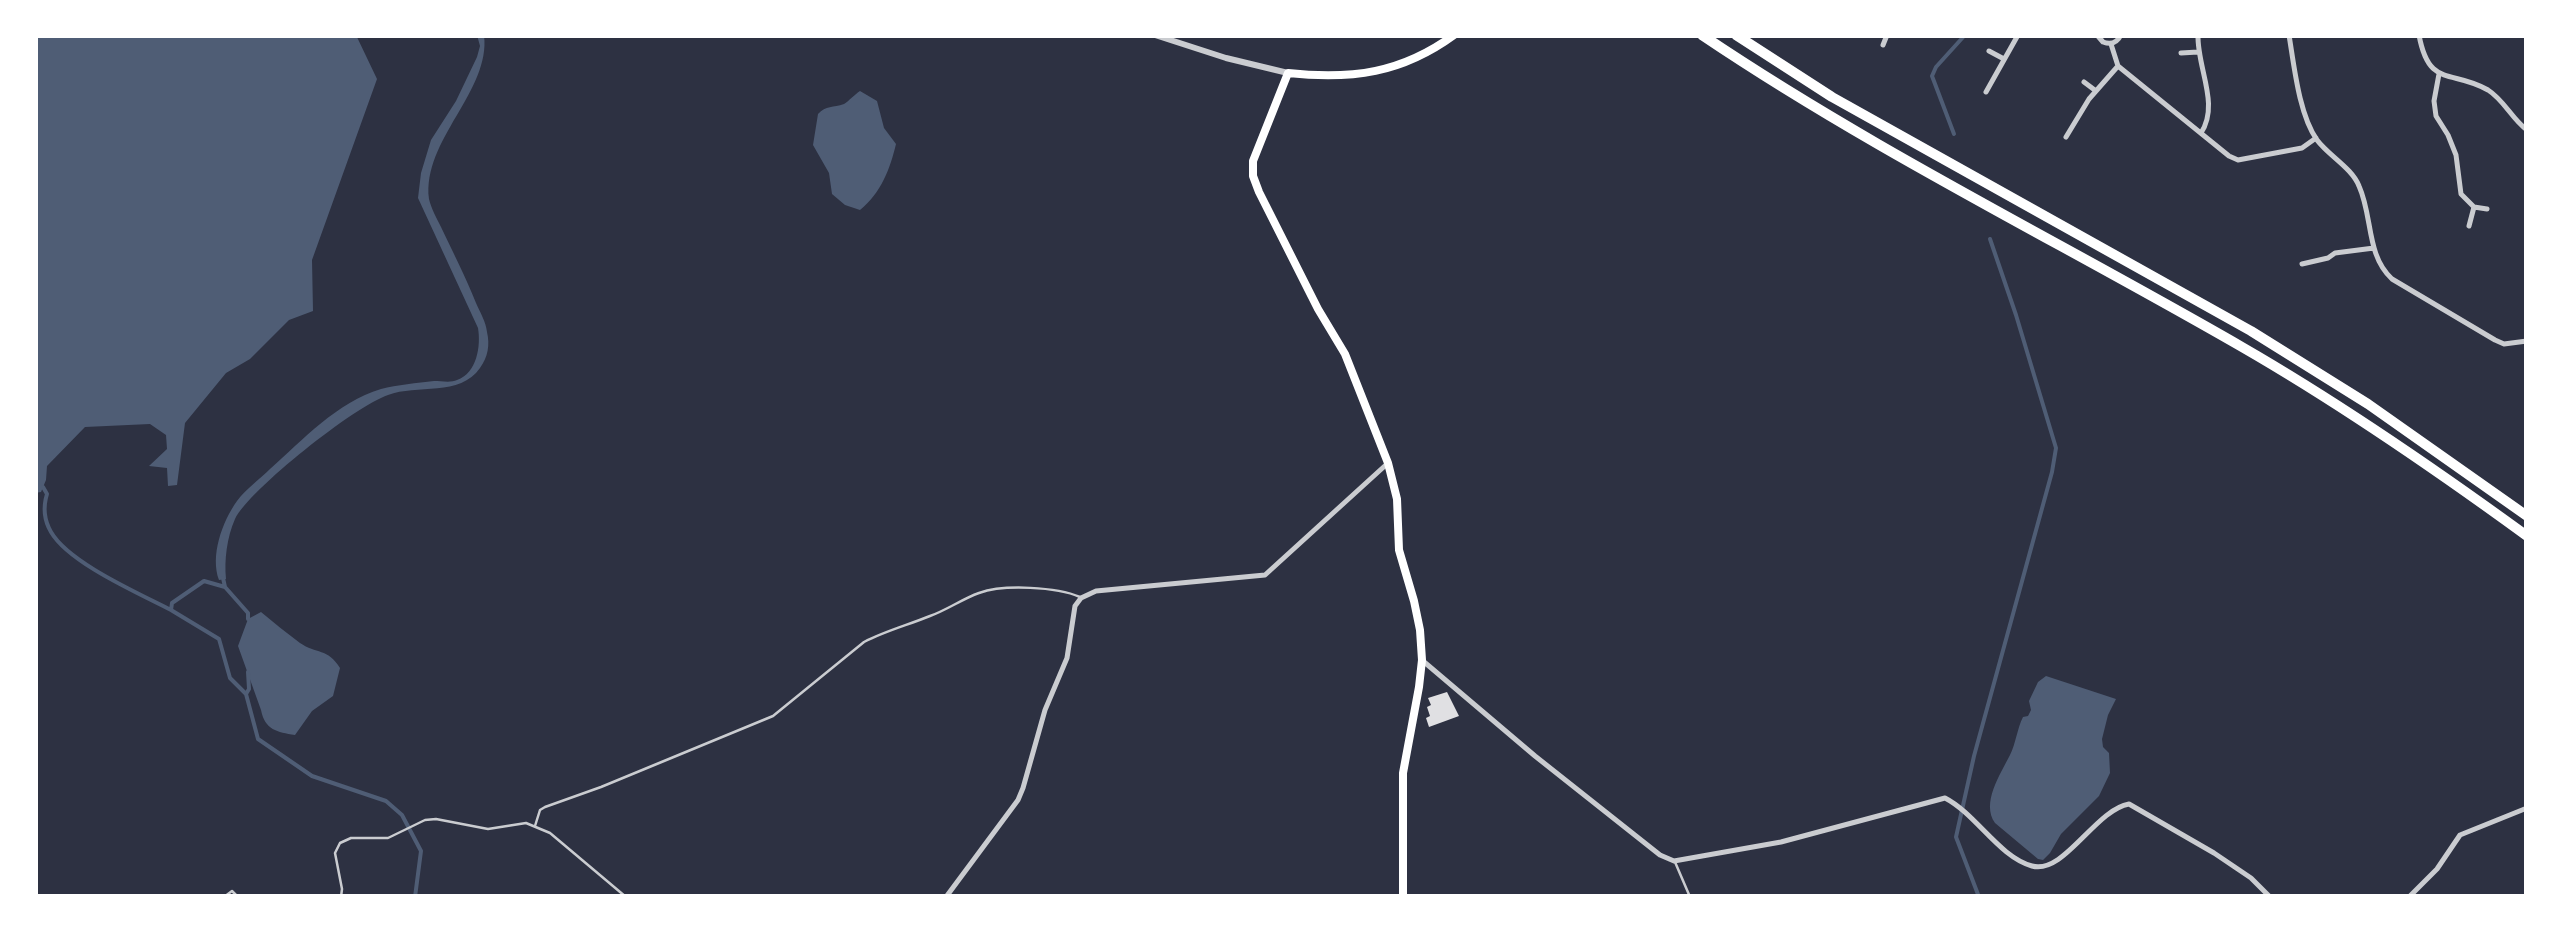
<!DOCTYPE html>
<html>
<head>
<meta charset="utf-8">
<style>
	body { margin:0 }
	#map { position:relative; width:2562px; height:932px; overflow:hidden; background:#2d3142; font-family:"Sofia Sans Condensed",sans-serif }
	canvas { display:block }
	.frame { position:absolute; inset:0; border:38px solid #fff; pointer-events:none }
</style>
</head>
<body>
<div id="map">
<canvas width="2562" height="932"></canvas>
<div class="frame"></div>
</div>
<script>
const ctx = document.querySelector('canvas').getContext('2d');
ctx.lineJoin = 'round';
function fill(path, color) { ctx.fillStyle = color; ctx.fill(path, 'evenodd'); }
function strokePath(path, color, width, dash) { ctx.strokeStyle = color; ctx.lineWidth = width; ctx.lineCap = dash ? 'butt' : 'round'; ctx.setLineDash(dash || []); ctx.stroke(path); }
fill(new Path2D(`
	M35,35H356L377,79L312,260L313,311L289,320L250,359L226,373L185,423L177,485L168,486L167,468L149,466L167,449L166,435L150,424L85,427L47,466L46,480L41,492L35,493Z
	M477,35H484C491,91 422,140 429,199C431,208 437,219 441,227C453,252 466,278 476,303C480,312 486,322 487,332C490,345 488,357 480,368C460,397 417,384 388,395C355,406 250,489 235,519C227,537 224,560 226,579L219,580C210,556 222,522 237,501C246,489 260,479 270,469C303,440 337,402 381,389C397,385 417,383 434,381C441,381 451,383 457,380C477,373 481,346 478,328L418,198L421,173L431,140L456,101L477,57L480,46Z
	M860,91L877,101L884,128L896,144C890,169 881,193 860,210L845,205L832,194L829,173L813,145L818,114C826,105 833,108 844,104C849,101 855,94 860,91Z
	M261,612C274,623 287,633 300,643C316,654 328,648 340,668L333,696L312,711L295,735C277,732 265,730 261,710L238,646L248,619Z
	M2046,676L2116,699L2108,715L2102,739L2103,747L2109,753L2110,773L2099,796L2061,834L2050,853L2043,860L2038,859L1995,823C1981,803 2000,775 2010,755C2016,743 2017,729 2023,717L2028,716L2031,710L2029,701L2038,682Z`), '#4f5d75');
strokePath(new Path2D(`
	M1954,134L1932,76L1936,67L1965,35
	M43,487L47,494C43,507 44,520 51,532C69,563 138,593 171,610
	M223,578L225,587L204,581L172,603L171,610L219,639L230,678L246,694L258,739L312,776L386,801L402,815L421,851L415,897
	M225,587L248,613V619
	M246,694L249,689L248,672
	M1979,897L1956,837L1974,756L2052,472L2056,448L2016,315L1990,239`), '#4f5d75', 4);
fill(new Path2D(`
	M1447,692L1459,716L1429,727L1426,718L1430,716L1427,707L1431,705L1428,698Z`), '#e0e0e3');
strokePath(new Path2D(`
	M535,826L540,810L545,807L601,787L773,716L864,642C885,631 908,625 930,616C947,610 962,599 979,593C1004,584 1057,587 1080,597
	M1675,862L1690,897
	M224,897L232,891L238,897
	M341,897L342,889L335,853L340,843L351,838H388L425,820L436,819L488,829L526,823L550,833L626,897`), '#caccd0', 2.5);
strokePath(new Path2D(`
	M2097,35L2103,42C2111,45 2117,43 2121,35
	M2198,35C2197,68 2220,104 2201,133
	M2289,35C2294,65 2299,115 2317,140C2329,156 2352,168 2359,186C2373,217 2366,255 2392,279L2495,340L2504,344L2527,341
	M2419,35C2429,89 2452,69 2488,90C2504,100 2512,119 2527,130
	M2111,44L2118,66L2229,156L2238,160L2302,148L2316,138
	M1883,45L1887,35
	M1989,51L2004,59
	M2181,53L2198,52
	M2439,74L2434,101L2436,116L2448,135L2456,155L2461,194L2474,207L2487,209
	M2084,82L2096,91
	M1986,92L2018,35
	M2066,137L2089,99L2118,66
	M2469,226L2474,207
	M2302,264L2328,258L2335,253L2374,248
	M1423,661L1535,756L1660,855L1674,861L1781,842L1945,798C1976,814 1999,857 2032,866C2064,875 2095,810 2129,804L2214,853L2251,878L2270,897
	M946,897L1018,800L1023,788L1045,710L1067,658L1075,606L1081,598L1096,591L1265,575L1388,463
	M2409,897L2437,869L2460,835L2527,808`), '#caccd0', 5);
strokePath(new Path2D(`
	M1155,35L1226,58L1288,73`), '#caccd0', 6);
strokePath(new Path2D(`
	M1403,897V773L1419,687L1422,660L1420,630L1414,601L1399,550L1397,499L1388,463L1345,354L1318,309L1259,192L1253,176V161L1288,73C1352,80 1402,73 1454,35`), '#fff', 8);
strokePath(new Path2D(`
	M1702,35C1874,151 2062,243 2242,347C2341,404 2435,469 2527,536
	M1736,35L1832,97L2251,331L2368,404L2527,516`), '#fff', 10);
</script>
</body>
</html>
